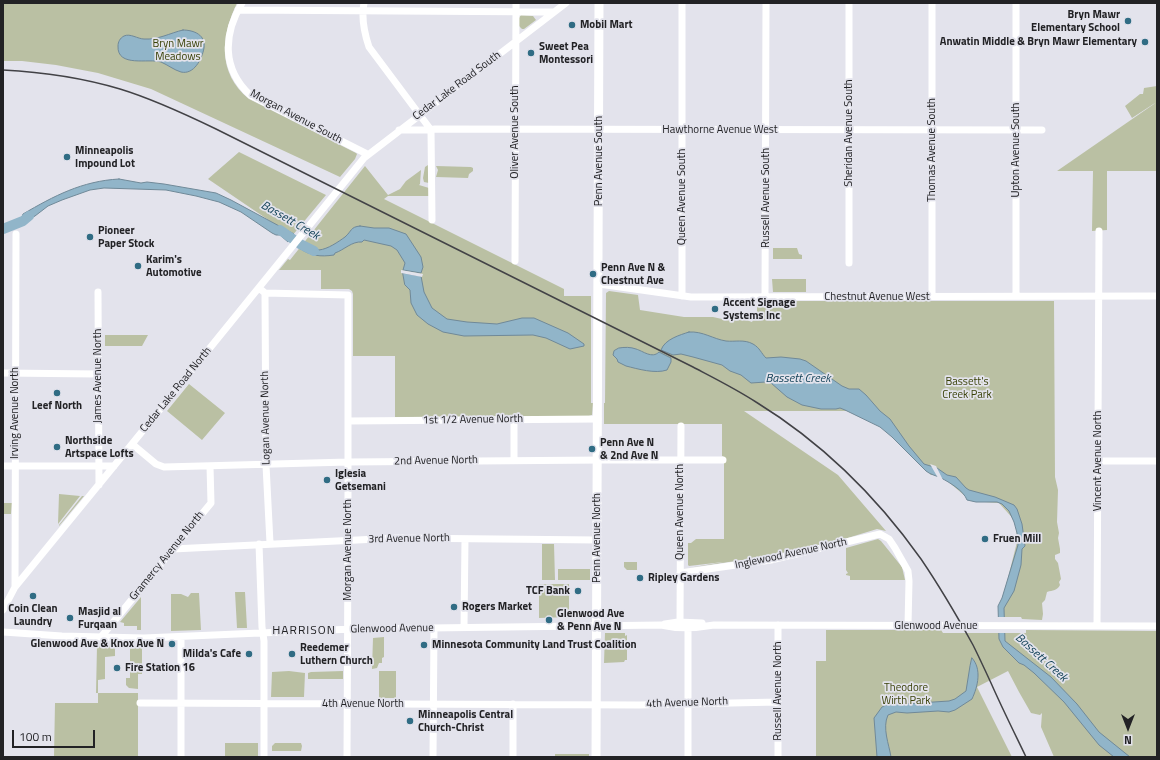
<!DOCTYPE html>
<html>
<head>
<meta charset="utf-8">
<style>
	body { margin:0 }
	#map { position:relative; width:1160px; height:760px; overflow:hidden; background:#e3e3ec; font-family:"Titillium Web",sans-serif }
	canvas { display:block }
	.frame { position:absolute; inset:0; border:4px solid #222225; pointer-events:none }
	.north { position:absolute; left:1108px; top:708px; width:40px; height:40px; -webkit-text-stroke:3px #e3e3ec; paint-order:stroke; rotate:180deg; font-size:11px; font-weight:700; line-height:16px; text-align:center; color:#222225 }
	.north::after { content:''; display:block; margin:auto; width:14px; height:18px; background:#222225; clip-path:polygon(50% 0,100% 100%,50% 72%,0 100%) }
	.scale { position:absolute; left:12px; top:730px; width:83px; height:18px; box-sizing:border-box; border:2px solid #222225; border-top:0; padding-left:5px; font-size:12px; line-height:14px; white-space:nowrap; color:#222225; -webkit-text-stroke:3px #e3e3ec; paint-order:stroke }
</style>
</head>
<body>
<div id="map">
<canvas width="1160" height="760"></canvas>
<div class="frame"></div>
<div class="north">N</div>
<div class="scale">100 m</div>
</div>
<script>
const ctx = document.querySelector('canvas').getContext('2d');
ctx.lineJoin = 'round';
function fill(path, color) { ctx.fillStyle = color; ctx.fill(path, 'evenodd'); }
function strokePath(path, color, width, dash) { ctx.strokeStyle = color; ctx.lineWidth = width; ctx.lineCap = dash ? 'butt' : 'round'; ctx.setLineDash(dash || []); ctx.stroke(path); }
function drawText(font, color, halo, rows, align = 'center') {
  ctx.font = font + ' "Titillium Web",sans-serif'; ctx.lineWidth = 3.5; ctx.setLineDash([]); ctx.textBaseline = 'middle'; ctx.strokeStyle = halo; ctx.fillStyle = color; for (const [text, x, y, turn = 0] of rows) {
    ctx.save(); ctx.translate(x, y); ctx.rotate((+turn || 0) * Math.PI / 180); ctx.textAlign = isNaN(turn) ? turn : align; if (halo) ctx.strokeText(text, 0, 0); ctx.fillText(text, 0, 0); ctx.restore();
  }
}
fill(new Path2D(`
	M3,3H237C221,36 217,73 249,99L356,153L357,154L355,159L340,177L151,89L98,73L56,65L22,61H3Z
	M521,15L533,16L536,20L524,29H522L519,26V18Z
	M1157,86V171H1107V230L1092,231L1093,171H1057L1154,104L1155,103L1132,118L1125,106L1140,94H1143L1144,88Z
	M239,152L326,195L292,236L208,179Z
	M428,165L429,183L424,182L423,178L425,167Z
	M365,166L388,195L400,189L406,181L421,170L420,184L419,185L429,188V196H388L384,199L564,289V296H591V403H593L592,415L589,416L395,417V356H353V294L352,291L349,289H321V270H279L288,259L290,260Z
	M436,166L471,167L473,168V171L469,174L468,178L436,177L438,170Z
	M773,248H797L799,254L802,255V259H773Z
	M772,279H806V292H773Z
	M609,291L638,295L640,310L684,317H713L731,321L732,318L738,317L752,322L755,316L757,315V301H1054L1055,477L1058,490L1057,522L1059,533L1058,538L1060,549V553L1055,555V559L1058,563L1061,579L1059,582L1060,585C1057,591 1053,590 1047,592L1045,600L1042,603L1043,614L1042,620L1022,619L1021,617H1000V606L1008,578L1017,542L1016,522L999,503L971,501L939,474L931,475L877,422L852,411H744L838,475L886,531L877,529L841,540L763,557L688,568L723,562L689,566L688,565V543H691L696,539H724V457L722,456V424H604V403H605L606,293Z
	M105,335H148L142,346H105Z
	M189,384L225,413L202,440L167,411Z
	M59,494L80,496L58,524Z
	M82,496H84L59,526V525Z
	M3,503H12L11,514H3Z
	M878,539L881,541L902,567L905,580H850V576L846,575V574L848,573L846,570V548Z
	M542,544H554L555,580H542Z
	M624,562H637V570H627L624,567Z
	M558,569H590V580H558Z
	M539,584H569V617L539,618Z
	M235,592H245L247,628H237Z
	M191,593H199L201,630L171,631V594H181L188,597Z
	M141,597V630H137V626H124V623L120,622Z
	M826,630H941L943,633H1026V630L1157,631V757H1054L1041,727L1042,713L1040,715L1031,713L1019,692L1008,671L977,687L1012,757H816V661H826Z
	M605,633H625V636L627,635V660H625L624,662L604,663Z
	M384,637V657L382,658V663H379L377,668L372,669L373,638Z
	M97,646H115V656L105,657V679L98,680V693H138V757H54L55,703H98V693H96Z
	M130,646H142V674H138V689L129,688L126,685V678H130Z
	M289,671L305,673L304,697H271L272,672Z
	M343,671V679H308V673L311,672Z
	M379,671H396V698H379Z
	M225,743H258V757H225Z
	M275,743H301L302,746L301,751H272V746Z
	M555,754H589V757H555Z`), '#bac0a3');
const water = new Path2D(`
	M183,30C194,30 206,35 204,48C202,59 194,75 181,72C174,70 168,65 161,62C149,58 117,68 118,46C118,42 120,38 124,36C130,33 138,39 144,39C158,40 170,33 183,30Z
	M119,179L141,183L147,182L164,184L216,193L231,200L294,234L288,242L280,235H276L272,233L241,212L219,202L196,196L166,190L104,188L90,190L62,200L48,206L35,216L18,225V219L22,217L23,214C54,196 82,181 119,179Z
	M13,223V228L3,233V226Z
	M360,226L374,228H389L406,234L421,257L423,267L421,273L403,270L405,263L397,250L391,246L364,240L362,242C352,241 344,250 335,253L334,255C320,257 311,256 299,248L304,242L319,250C328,249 338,242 345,237C352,231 350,227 360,226Z
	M403,273L421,276L424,292L432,308L447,319L467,322L497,324L522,318H534L568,333L584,344V346L570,349L546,338L533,335L464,336L443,332L428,324L417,315L411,303L410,290L405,285Z
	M689,332C703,331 713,339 726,341C735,342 744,339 753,344C760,348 761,353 766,358L781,357L800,359L806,361L842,386L849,389H859L866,395L880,411L890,419L909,446L924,464L937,468L947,475L956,477L966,488L969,490L995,497L1014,505L1017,509L1022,524L1025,546L1022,549L1021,565L1014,591L1004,608L1005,641L1051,677L1077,704L1099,732L1130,757H1114L1099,745L1064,702L1034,673L1024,665L1019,663L1003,647L999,639L998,606L1002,598L1018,545L1017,533L1014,522L1009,511L1002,504L997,502H976L967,500C964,491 949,482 941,478C935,475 931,475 926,471L892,437L880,427L845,410L840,408L836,409H821L802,405L787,397L771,383L766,382L751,383L741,375L730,371L722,365L693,357L681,354L673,355L661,350C665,339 680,335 689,332Z
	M619,348C624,347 631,347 636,349C643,351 652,359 659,352L671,358V362L667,370C655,374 638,369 626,366C623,365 621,363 618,362L617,359L613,355L614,351Z
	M972,658C982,669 978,686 972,699L955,710L949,712L938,711L907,713L896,712L888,715C882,728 889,744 891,757H877L874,718L882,707L890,703L903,704L949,701L955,699L966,691L970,666Z`);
fill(water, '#91b5c9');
strokePath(water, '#708998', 1);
fill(new Path2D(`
	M401,270L423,274L422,277L401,273Z
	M930,464L936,466L943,480L942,481L938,478Z
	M997,617H1006V633H997Z`), '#e3e3ec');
strokePath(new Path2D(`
	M3,229L23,221L29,216
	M280,230L300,244L314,251`), '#91b5c9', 10);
strokePath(new Path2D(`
	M242,3C223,35 222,69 250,95L367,154
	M364,3C361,18 364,32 369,47L431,130L432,220
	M682,3V296
	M1016,3V296
	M238,10L554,12
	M399,130H428L435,129L1042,130
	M515,261L516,3
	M849,263V3
	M599,284L691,297L1157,296
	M259,288L265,293L348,295V541L347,757
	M98,292L99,485
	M265,293L266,465L270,543
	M932,296V3
	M765,297L766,3
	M3,373L98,374
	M514,419V460
	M348,421L598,419
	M132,444L156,464L164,467L348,462L604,460H723
	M1098,461H1157
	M3,466H114
	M259,544L262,627L264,641V757
	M173,549L398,538L597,540
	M680,573L771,560L880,534L889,539L895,548L908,571L909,581L908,625
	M15,587L16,234
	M3,610L15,587L132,444L364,158L566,3
	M680,622L681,426
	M665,624L678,622L702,623
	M1097,626L1099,231
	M464,627L465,539
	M3,632L62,636L144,638L353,629L661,625C678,629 697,628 714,625L1157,626
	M101,637L211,503L210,466
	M181,637V757
	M140,703L639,705L778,702
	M433,757L434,628
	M513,757V704
	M688,757V627
	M778,757V625`), '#fff', 7);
strokePath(new Path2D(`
	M596,757L599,3`), '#fff', 9);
strokePath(new Path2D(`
	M3,70C42,72 83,78 120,89C153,99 185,114 216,129L693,367C714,378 736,389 756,402C821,442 877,497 921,559C940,587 957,616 973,645C979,657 985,670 991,683C1002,708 1014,732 1026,757`), '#424246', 1.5);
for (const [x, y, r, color] of [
	[1128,21,4,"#306c84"],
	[572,25,4,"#306c84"],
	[1145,42,4,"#306c84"],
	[531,53,4,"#306c84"],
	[67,157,4,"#306c84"],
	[90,237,4,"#306c84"],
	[138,266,4,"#306c84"],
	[593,274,4,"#306c84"],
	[715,309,4,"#306c84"],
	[57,393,4,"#306c84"],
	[57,447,4,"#306c84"],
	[592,449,4,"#306c84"],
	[327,480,4,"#306c84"],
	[985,539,4,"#306c84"],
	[640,578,4,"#306c84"],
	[578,591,4,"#306c84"],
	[33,596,4,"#306c84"],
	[454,607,4,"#306c84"],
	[70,618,4,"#306c84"],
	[549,620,4,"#306c84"],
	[172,644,4,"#306c84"],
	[424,645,4,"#306c84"],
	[249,654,4,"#306c84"],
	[292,654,4,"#306c84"],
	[117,668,4,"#306c84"],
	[410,721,4,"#306c84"]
]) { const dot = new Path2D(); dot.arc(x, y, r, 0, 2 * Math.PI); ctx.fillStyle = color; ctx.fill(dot); strokePath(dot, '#e3e3ec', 1.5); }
drawText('bold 11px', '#222225', '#e3e3ec', [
	["Bryn Mawr",1120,15,"right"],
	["Elementary School",1120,28,"right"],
	["Mobil Mart",580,25],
	["Anwatin Middle & Bryn Mawr Elementary",1137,42,"right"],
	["Sweet Pea",539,47],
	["Montessori",539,60],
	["Minneapolis",75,151],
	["Impound Lot",75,164],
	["Pioneer",98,231],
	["Paper Stock",98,244],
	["Karim's",146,260],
	["Automotive",146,273],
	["Penn Ave N &",601,268],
	["Chestnut Ave",601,281],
	["Accent Signage",723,303],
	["Systems Inc",723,316],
	["Leef North",57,406,"center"],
	["Northside",65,441],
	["Artspace Lofts",65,454],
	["Penn Ave N",600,443],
	["& 2nd Ave N",600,456],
	["Iglesia",335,474],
	["Getsemani",335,487],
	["Fruen Mill",993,539],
	["Ripley Gardens",648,578],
	["TCF Bank",570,591,"right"],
	["Rogers Market",462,607],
	["Coin Clean",33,609,"center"],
	["Laundry",33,622,"center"],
	["Masjid al",78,612],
	["Furqaan",78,625],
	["Glenwood Ave",557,614],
	["& Penn Ave N",557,627],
	["Glenwood Ave & Knox Ave N",164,644,"right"],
	["Minnesota Community Land Trust Coalition",432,645],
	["Reedemer",300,648],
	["Luthern Church",300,661],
	["Milda's Cafe",241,654,"right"],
	["Fire Station 16",125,668],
	["Minneapolis Central",418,715],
	["Church-Christ",418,728]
], 'left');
drawText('11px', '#394107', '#e3e3ec', [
	["Bryn Mawr",178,44],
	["Meadows",178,57],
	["Bassett's",967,382],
	["Creek Park",967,395],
	["Theodore",906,688],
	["Wirth Park",906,701]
]);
drawText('11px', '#222225', '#e3e3ec', [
	["Cedar Lake Road South",457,86,-37],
	["Morgan Avenue South",296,117,28],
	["Hawthorne Avenue West",720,130],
	["Oliver Avenue South",515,132,-90],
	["Sheridan Avenue South",849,133,-90],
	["Thomas Avenue South",932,150,-90],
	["Upton Avenue South",1016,150,-90],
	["Penn Avenue South",599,161,-90],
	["Queen Avenue South",682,197,-90],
	["Russell Avenue South",766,198,-90],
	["Chestnut Avenue West",877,297],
	["James Avenue North",98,376,-90],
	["Cedar Lake Road North",176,390,-51],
	["Irving Avenue North",15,413,-90],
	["Logan Avenue North",266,418,-91],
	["1st 1/2 Avenue North",473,420,-1],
	["2nd Avenue North",436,461,-1],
	["Vincent Avenue North",1098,461,-90],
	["Queen Avenue North",680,512,-90],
	["Penn Avenue North",597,538,-90],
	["3rd Avenue North",409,539,-1],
	["Morgan Avenue North",348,550,-90],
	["Inglewood Avenue North",791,554,-12],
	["Gramercy Avenue North",167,556,-51],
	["Glenwood Avenue",936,626],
	["Glenwood Avenue",392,629,-1],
	["Russell Avenue North",778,691,-90],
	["4th Avenue North",687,703,-2],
	["4th Avenue North",363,704]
]);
drawText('italic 12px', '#144359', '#e3e3ec', [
	["Bassett Creek",290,221,30],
	["Bassett Creek",798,379],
	["Bassett Creek",1041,658,42]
]);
ctx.letterSpacing = '1px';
drawText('12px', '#222225', '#e3e3ec', [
	["HARRISON",304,631]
]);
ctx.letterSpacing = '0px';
</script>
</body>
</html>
